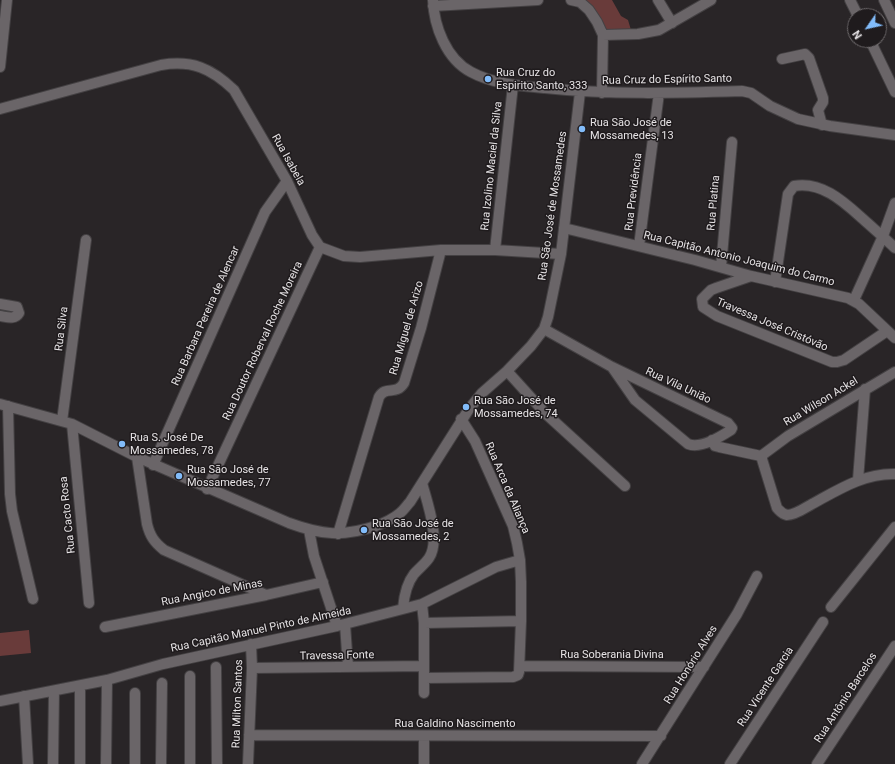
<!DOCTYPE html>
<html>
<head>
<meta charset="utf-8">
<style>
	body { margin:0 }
	#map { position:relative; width:895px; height:764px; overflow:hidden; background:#292527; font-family:Roboto,sans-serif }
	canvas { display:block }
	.north { position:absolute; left:847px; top:8px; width:40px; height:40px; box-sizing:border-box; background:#1f1b1d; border:1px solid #6f6b6d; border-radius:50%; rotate:236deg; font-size:11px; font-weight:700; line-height:16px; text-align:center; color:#e6e3e5 }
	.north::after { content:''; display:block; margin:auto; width:14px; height:18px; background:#82bcfa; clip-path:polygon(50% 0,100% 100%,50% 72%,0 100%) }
</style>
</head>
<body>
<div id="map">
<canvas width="895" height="764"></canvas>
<div class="north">N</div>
</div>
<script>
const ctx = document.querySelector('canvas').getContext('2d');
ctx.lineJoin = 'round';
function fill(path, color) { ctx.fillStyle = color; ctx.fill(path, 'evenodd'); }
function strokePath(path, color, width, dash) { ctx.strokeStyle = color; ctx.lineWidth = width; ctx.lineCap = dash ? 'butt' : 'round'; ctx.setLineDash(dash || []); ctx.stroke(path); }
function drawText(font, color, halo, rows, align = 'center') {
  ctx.font = font + ' Roboto,sans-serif'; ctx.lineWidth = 3; ctx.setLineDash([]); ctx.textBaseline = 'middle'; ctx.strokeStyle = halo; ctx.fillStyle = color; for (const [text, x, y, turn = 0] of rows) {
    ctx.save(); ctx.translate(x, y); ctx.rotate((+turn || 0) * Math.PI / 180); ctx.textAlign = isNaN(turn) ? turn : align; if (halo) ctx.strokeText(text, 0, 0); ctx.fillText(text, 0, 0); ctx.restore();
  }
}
fill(new Path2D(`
	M585,0H612L621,16L628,20L631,30L607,32C602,19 594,10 585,0Z
	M29,630L31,653L0,656V633Z`), '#693b3a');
const minor = new Path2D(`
	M433,0C434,26 446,59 471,72C493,84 520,86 545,88C610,95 676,93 742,91L751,93L770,106L798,119L830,126L895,135
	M571,0L580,2L589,10L597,22L603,35L602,93
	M658,0L672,23
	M850,0L858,16
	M884,0L895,23
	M433,6L538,0
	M603,35L638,34L659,30L711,0
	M870,40L895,92
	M782,59L805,54L809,58L823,98V102L818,110L822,125
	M0,67L7,0
	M0,109L161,65C192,60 211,68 234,90L287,181L312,235L320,247L344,256L360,257L441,250H495L561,254
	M564,228L695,260L751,276L848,298L859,304L895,338
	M639,246L659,93
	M495,250L513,85
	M721,267L732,142
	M751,276L716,288L711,290L702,299L703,307L717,316L832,362H837L844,360L887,331
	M775,282L788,194L794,186C822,181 844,202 863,219C874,229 885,238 895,248
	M854,300L883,236L895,203
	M0,304L17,307L19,313C15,320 7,317 0,316
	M544,329L612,367L728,423L732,428L731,430C720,437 701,449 688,444L635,400L612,367
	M507,371L545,413L625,486
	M0,404L72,424L137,457L289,523C322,535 342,537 376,526C384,523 393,519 400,513C404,510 407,505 410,502L469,409L482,393L507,371L531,346L544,329L548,317L561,254L580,92
	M8,406L10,494L12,511L33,599
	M62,421L86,240
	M72,424L89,603
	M712,440L715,446L719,447L761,456
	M761,456L777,508C780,511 782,514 787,515C795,515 805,508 812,504C838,490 864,473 895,474
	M761,456L788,436L895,372
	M137,457L147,524C150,536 154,542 164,550L266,595
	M153,465L265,212L287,181
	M858,480L865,389
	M207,489L320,247
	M309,530L314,556L337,626
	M338,534L379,397C386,385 396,396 404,383L421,328L441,250
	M422,604L424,623V693
	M831,607L895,527
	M403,608C404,597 407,583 414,574C419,568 425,564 429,558C441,540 427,502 422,483
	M424,623L521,621
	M345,624L348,667
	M105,627L266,595L323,582
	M520,666L704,667
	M216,667L217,764
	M252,668L424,666
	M190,676V764
	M424,678L513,677L518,675L519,672L521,621V582L520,560L517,543L513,526L475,441L461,419
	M24,696L28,764
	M0,701L107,680L163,664L337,626L422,604L496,567L520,560
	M249,735L661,736
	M53,764L54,691
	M80,764V686
	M106,764L107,680
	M135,764V693
	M161,764L162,683
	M248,764L252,668L251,644
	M424,764V736
	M642,764L737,614L757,576
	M730,764L823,622
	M817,764L895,646`);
strokePath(minor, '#444143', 12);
strokePath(minor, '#6a6568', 10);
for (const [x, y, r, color] of [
	[488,79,4,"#82bcfa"],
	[582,129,4,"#82bcfa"],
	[466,407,4,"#82bcfa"],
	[122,444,4,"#82bcfa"],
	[179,476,4,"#82bcfa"],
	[364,530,4,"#82bcfa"]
]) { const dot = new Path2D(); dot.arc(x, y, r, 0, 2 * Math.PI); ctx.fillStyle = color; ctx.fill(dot); strokePath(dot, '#1f1b1d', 1.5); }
drawText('11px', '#e6e3e5', '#1f1b1d', [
	["Rua Cruz do",496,73],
	["Espirito Santo, 333",496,86],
	["Rua São José de",590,123],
	["Mossamedes, 13",590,136],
	["Rua São José de",474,401],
	["Mossamedes, 74",474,414],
	["Rua S. José De",130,438],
	["Mossamedes, 78",130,451],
	["Rua São José de",187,470],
	["Mossamedes, 77",187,483],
	["Rua São José de",372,524],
	["Mossamedes, 2",372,537]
], 'left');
drawText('11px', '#e6e3e5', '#1f1b1d', [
	["Rua Cruz do Espírito Santo",667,80,-1],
	["Rua Isabela",288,160,61],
	["Rua Izolino Maciel da Silva",492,166,-84],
	["Rua Previdência",634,192,-83],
	["Rua Platina",714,203,-85],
	["Rua São José de Mossamedes",553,206,-82],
	["Rua Capitão Antonio Joaquim do Carmo",739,259,14],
	["Rua Barbara Pereira de Alencar",206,316,-66],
	["Travessa José Cristóvão",772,325,23],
	["Rua Miguel de Arizo",407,328,-74],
	["Rua Silva",62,329,-83],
	["Rua Doutor Roberval Roche Moreira",263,341,-65],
	["Rua Vila União",678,386,25],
	["Rua Wilson Ackel",821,402,-31],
	["Rua Arca da Aliança",507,488,67],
	["Rua Cacto Rosa",68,515,-96],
	["Rua Angico de Minas",212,593,-11],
	["Rua Capitão Manuel Pinto de Almeida",261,630,-12],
	["Rua Soberania Divina",612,655],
	["Travessa Fonte",337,656,-1],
	["Rua Honório Alves",691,665,-58],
	["Rua Vicente Garcia",766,687,-57],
	["Rua Antônio Barcelos",846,698,-57],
	["Rua Milton Santos",238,704,-88],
	["Rua Galdino Nascimento",455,724]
]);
</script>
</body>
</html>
